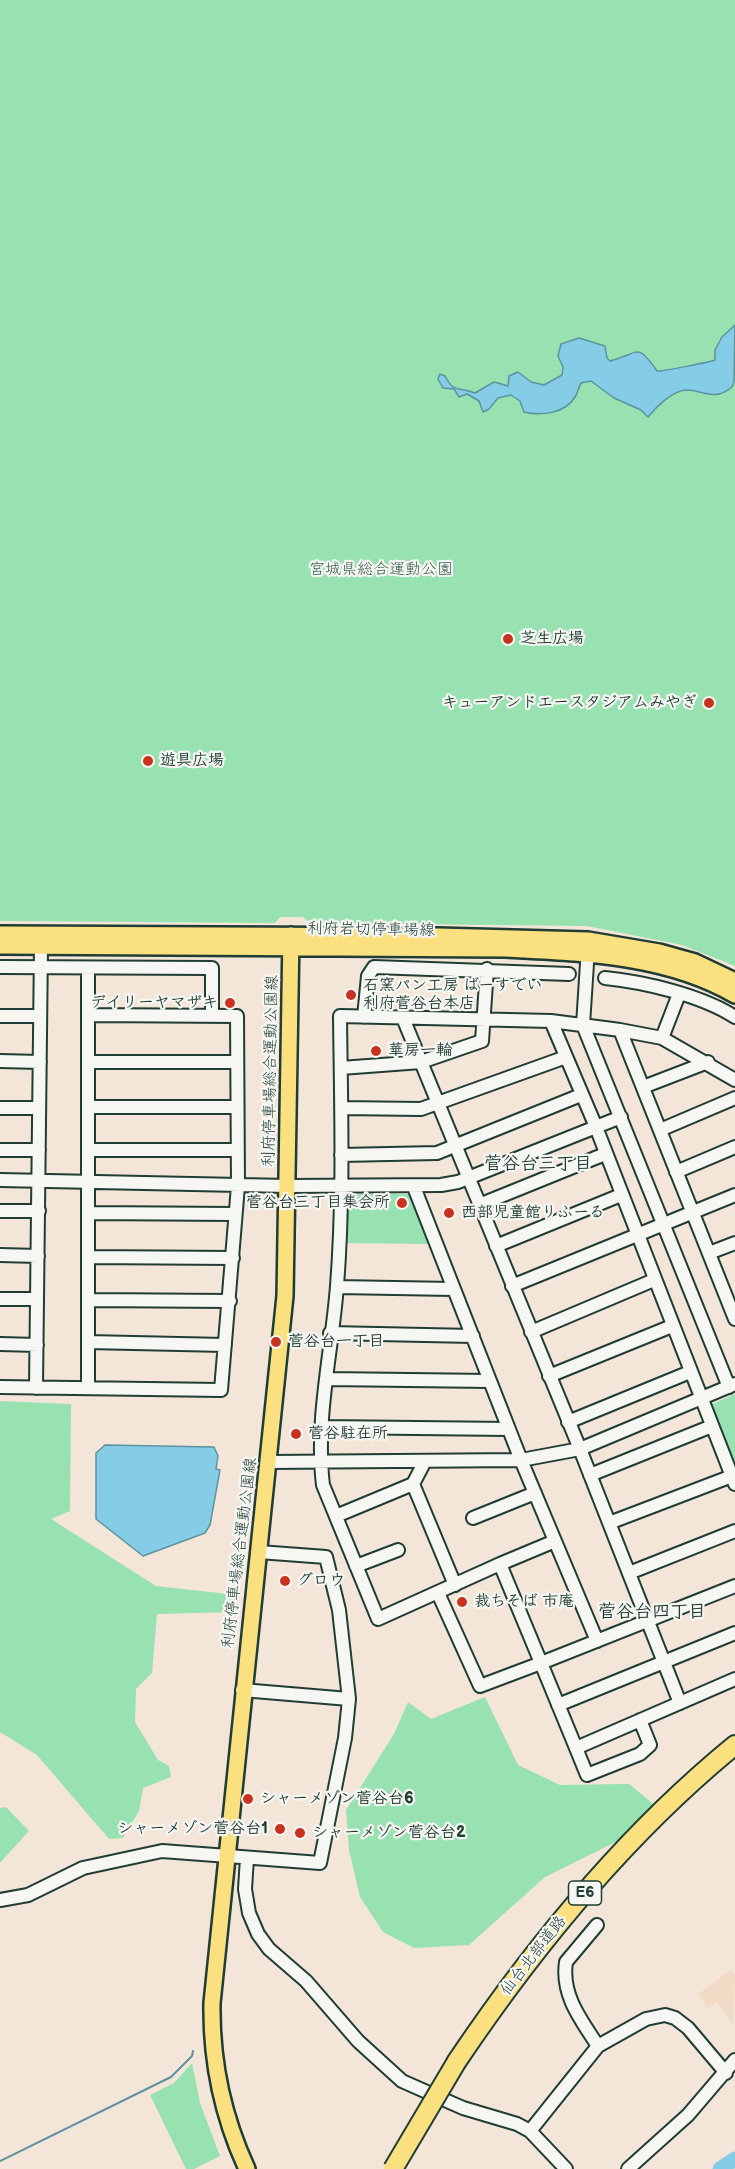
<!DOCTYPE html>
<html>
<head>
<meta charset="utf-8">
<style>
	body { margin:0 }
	canvas { display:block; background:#f3e6d8 }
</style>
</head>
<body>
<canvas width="735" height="2169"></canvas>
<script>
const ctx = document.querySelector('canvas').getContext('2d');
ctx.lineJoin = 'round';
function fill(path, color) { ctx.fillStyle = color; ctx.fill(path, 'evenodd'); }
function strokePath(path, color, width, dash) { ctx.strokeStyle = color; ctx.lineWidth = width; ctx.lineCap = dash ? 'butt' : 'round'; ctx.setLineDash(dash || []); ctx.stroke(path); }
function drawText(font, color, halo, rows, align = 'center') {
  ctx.font = font + ' "Balsamiq Sans","Klee One",sans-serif'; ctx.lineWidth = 4.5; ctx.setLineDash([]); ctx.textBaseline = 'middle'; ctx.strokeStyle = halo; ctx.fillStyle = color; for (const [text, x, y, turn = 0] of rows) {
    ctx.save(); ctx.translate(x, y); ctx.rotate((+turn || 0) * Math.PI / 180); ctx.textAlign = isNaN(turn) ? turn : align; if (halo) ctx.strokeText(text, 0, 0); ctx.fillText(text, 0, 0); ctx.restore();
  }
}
fill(new Path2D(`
	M731,1970L735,1976L733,2024L717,2002L708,2008L698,1994Z`), '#f1dac6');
fill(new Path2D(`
	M0,0H735V966L682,945L587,926L310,923L303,917H280L275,923L0,921Z
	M349,1194H410L428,1244L344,1243L345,1199Z
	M735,1394V1470L709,1411L712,1404Z
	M0,1401L71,1404L70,1511L51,1519L156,1586L237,1595V1612L157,1614L152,1673L136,1689L135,1722L158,1760L169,1766L171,1777L143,1788L139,1811L123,1838L109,1839L37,1755L0,1732Z
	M485,1697L518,1765L560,1785L629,1784L668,1816L545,1877L469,1945L414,1948L383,1932L360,1897L349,1850L346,1810L394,1734L408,1702L431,1719Z
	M6,1807L29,1831L0,1863V1808Z
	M192,2063L200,2103L220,2156L194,2169H186L150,2095L174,2083Z`), '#98e1b0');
const water = new Path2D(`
	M735,325L734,382L732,387C714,402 704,390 686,390C672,391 656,407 648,417L641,410L614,398L591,381L581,383C578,388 578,393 575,397C565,414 540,416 524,412L520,401L511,395L498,398L489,409L483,412L479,401L467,394L459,397L454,389L443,388L438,379L440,374L445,376C454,394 459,386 475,393L494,382L508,386L509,376L518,372L531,382L544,385L562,375L563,367L558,356L561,344L579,338L605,346L607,358L610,361C639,354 636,341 657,371C660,372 710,362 715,360V350L722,337Z
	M105,1445L214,1447L218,1456L216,1469L220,1470L210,1525L205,1533L143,1556L96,1519V1453Z`);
fill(water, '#85cde6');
strokePath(water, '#5c939f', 1.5);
strokePath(new Path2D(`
	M0,2161L171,2077L192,2056L193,2051`), '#5c939f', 2);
strokePath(new Path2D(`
	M720,2169L735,2159`), '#85cde6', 15);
const minor = new Path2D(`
	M588,948L583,1025L729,1387
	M0,967L212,968V1016
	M605,978C644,982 701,995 735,1017
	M0,1016H40
	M364,1017L368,976L374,967L569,974
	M403,1018L580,1449L680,1703
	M551,1021L596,1127L735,1484
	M620,1030L735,1319
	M662,1038L679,994
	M0,1061L40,1062
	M89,1062H237
	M341,1068L421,1062L482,1041L487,969
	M643,1087L708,1062
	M89,1107H237
	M0,1108H39
	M341,1108L421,1109L566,1057
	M660,1130L735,1098
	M0,1150H39
	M88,1150H237
	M341,1155L437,1153L581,1095
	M676,1172L735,1147
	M0,1180L288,1186L441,1185L458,1182L621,1117
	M414,1187L521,1460L597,1641
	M479,1205L605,1154
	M0,1211H39
	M88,1213L235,1214
	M496,1246L621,1195
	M709,1253L735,1243
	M0,1255L38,1256
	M88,1257L233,1258
	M512,1286L735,1195
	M337,1287L453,1289
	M0,1299H37
	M88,1300L230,1301
	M531,1332L654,1280
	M330,1333L473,1336
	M88,1342L225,1345
	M0,1344L37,1345
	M549,1376L672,1326
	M327,1379L490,1381
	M0,1387L221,1390L238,1186L237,1016L89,1015
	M36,1388L41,946
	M88,1388V968
	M568,1422L690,1372
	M323,1427L509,1429
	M425,1461L413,1484L455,1585
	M269,1462L521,1460L580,1449L735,1384
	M590,1475L712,1426
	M336,1516L413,1484
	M473,1518L535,1493
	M609,1523L732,1476
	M500,1564L555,1541
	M356,1566L398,1550
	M629,1573L735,1531
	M735,1586L541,1663L576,1748L735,1679
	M438,1593L480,1686L541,1663L500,1564L378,1619L323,1485C315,1420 332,1351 337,1286C344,1196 341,1106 340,1016L551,1021L620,1030L662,1038L735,1080
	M242,1690L349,1699
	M558,1705L735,1633
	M576,1748L587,1775L640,1754L650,1745L640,1720
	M247,1858L245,1889L249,1913L258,1934L269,1949L306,1981L358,2041L402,2081L463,2108L517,2124L530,2131L566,2169
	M0,1900L28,1895L83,1868L162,1851L320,1863L345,1738L349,1699L339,1610L326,1557L259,1552
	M597,1925L566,1962C561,1995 581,2020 598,2046
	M530,2131L598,2046L646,2019L665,2015L675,2018L688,2028L726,2073
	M628,2169L688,2115L735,2060`);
const major = new Path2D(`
	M0,934L438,936L588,940L659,952L695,962L735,981
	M0,946L506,949C583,953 666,955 735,995
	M247,2169C222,2115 211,2061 212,2003L285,1296L291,935`);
const highway = new Path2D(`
	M457,2061C535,1945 626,1834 735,1745`);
strokePath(minor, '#1f3d34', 16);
strokePath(major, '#1f3d34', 20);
strokePath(highway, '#1f3d34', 22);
strokePath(minor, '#f6f6f2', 12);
strokePath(major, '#fbe080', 15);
strokePath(highway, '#fbe080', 18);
const highwayBridge = new Path2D(`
	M393,2169L457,2061`);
strokePath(highwayBridge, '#1f3d34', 22, []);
strokePath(highwayBridge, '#fbe080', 18);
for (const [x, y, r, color] of [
	[508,639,6,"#c8321e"],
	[709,703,6,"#c8321e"],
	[148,761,6,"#c8321e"],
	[351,995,6,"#c8321e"],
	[230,1003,6,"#c8321e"],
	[376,1051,6,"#c8321e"],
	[402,1203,6,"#c8321e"],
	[449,1213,6,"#c8321e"],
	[276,1342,6,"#c8321e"],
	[296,1434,6,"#c8321e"],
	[285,1581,6,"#c8321e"],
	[462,1602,6,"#c8321e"],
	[248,1799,6,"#c8321e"],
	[280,1829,6,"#c8321e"],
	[300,1833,6,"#c8321e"]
]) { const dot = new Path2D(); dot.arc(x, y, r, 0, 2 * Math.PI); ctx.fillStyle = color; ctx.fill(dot); strokePath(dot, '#f6f6f2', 2); }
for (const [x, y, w] of [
	[585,1893,33]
]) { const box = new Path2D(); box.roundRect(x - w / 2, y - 12, w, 24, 4.5); ctx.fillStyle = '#f6f6f2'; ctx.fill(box); strokePath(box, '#1f3d34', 1.5); }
drawText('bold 15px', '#1f3d34', null, [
	["E6",585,1893]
]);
drawText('16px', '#375e4d', '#f6f6f2', [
	["宮城県総合運動公園",381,570]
]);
drawText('bold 16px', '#1f3d34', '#f6f6f2', [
	["芝生広場",520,639],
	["キューアンドエースタジアムみやぎ",697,703,"right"],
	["遊具広場",160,761],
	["石窯パン工房 ばーすでい",363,986],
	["利府菅谷台本店",363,1004],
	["デイリーヤマザキ",218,1003,"right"],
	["華房一輪",388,1051],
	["菅谷台三丁目集会所",390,1203,"right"],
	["西部児童館りふーる",461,1213],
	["菅谷台一丁目",288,1342],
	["菅谷駐在所",308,1434],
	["グロウ",297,1581],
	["裁ちそば 市庵",474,1602],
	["シャーメゾン菅谷台6",260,1799],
	["シャーメゾン菅谷台1",268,1829,"right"],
	["シャーメゾン菅谷台2",312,1833]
], 'left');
drawText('16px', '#1f3d34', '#f6f6f2', [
	["利府岩切停車場線",371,930,1],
	["利府停車場総合運動公園線",271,1071,-89],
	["利府停車場総合運動公園線",240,1553,-83],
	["仙台北部道路",534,1956,-52]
]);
drawText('bold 18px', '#1f3d34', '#f6f6f2', [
	["菅谷台三丁目",538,1164],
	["菅谷台四丁目",652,1612]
]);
</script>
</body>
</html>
